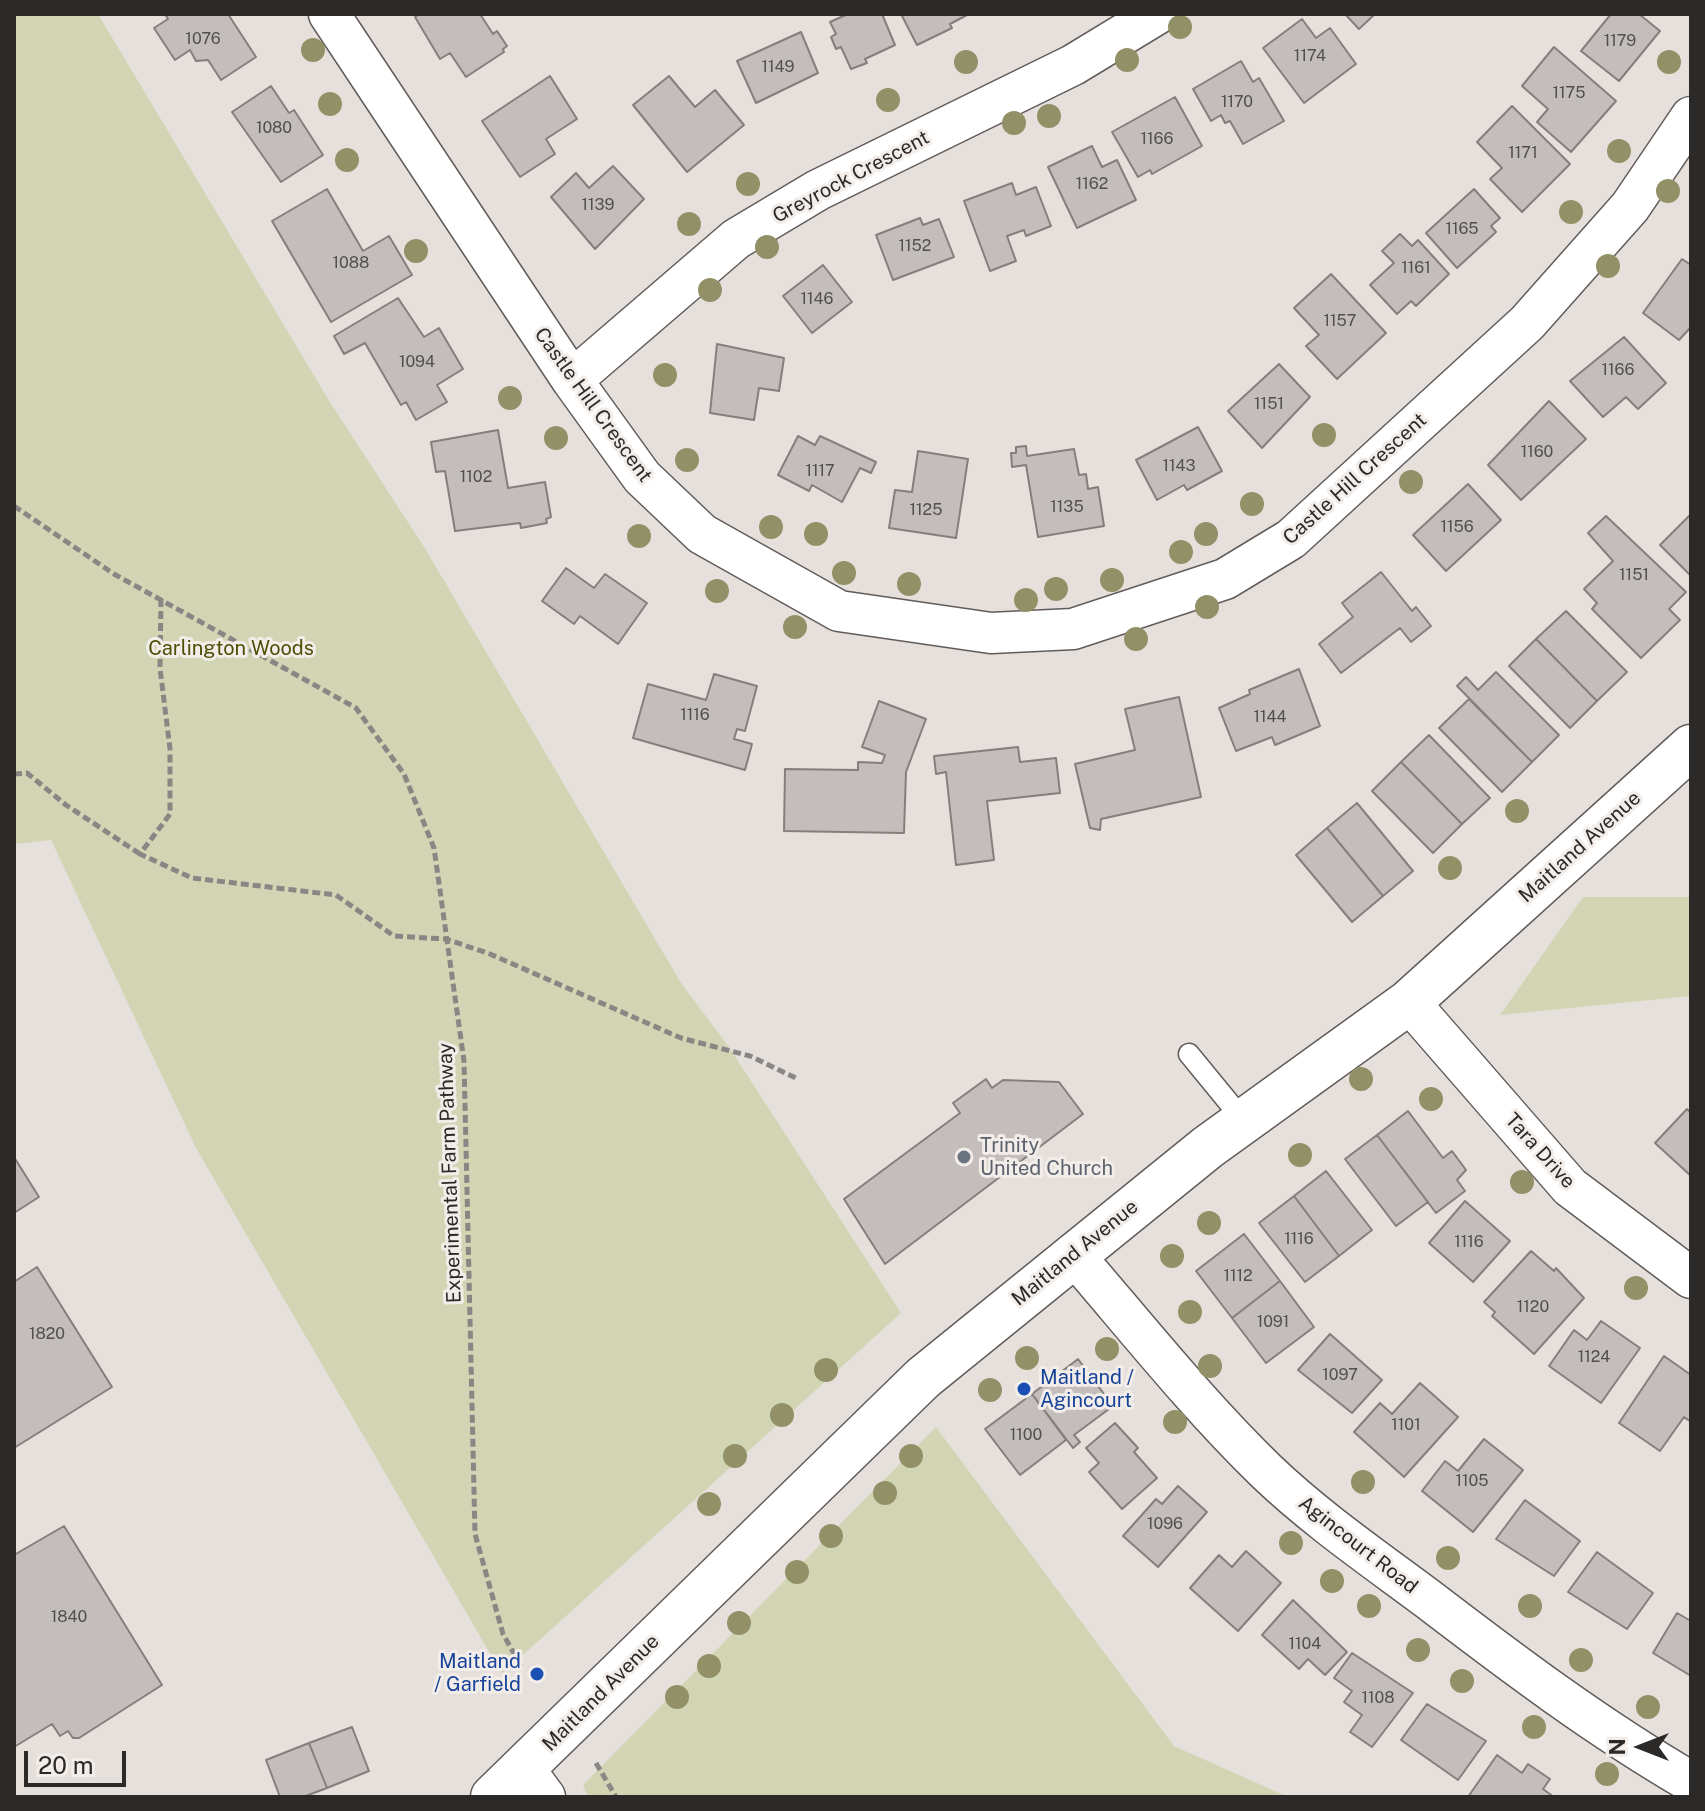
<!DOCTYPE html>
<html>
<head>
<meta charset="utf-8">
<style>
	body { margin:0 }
	#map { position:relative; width:1705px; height:1811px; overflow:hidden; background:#e6e0dd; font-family:"Public Sans",sans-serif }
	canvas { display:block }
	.frame { position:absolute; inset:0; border:16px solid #2c2a29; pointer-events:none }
	.north { position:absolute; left:1601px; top:1707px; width:80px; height:80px; -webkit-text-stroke:6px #f3edea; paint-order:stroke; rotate:270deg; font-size:22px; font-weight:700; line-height:32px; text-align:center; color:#2c2a29 }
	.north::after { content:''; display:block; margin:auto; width:28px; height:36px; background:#2c2a29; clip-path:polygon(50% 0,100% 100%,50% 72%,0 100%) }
	.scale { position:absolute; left:24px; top:1751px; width:102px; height:36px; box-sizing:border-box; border:4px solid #2c2a29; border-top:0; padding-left:10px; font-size:24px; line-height:28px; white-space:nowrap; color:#2c2a29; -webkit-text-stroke:6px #f3edea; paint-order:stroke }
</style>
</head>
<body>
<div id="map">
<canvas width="1705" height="1811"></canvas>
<div class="frame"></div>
<div class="north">N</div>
<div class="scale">20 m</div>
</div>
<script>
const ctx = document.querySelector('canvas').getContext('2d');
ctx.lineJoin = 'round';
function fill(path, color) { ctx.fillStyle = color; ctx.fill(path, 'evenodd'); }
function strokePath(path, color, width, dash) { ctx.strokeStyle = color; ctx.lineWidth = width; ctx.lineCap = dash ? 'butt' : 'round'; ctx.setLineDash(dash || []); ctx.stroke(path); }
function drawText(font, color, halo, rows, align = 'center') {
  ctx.font = font + ' "Public Sans",sans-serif'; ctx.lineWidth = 6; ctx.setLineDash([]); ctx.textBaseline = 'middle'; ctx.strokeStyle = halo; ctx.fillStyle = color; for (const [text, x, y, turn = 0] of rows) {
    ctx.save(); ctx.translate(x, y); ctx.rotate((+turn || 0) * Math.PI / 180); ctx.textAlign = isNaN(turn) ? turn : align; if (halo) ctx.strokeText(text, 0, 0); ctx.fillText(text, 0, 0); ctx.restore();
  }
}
fill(new Path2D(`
	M14,14H98L328,399L426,550L681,983L729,1047L901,1313L502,1674L196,1148L51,840L14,844Z
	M1583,897H1691V996L1500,1015Z
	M936,1427L1174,1746L1288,1797H588L583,1785Z`), '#d2d5b4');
const building = new Path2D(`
	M165,14H228L256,57L221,80L208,60L196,61L190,50L175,60L154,28L168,19Z
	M419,14H480L493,34L497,31L507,46L503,49L504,52L466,77L450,53L440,59L415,17Z
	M848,14H882L895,45L865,59L867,63L851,69L841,47L836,49L831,37L836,34L830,22Z
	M901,14H969L950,24L952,28L917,45Z
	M1345,14H1375L1359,29Z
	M1611,14H1639L1660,31L1619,81L1581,51Z
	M1302,19L1316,38L1330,28L1356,64L1304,103L1263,48Z
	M801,32L818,73L756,103L737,61Z
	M1554,47L1616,101L1571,152L1537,122L1548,109L1522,86Z
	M1241,61L1253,82L1259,78L1284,121L1243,144L1230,121L1225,123L1221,115L1211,121L1193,89Z
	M550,76L577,119L546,139L555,154L520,177L482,121Z
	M669,76L695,107L715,90L744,125L687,172L633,105Z
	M271,86L289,113L294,110L323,155L281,182L232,112Z
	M1175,97L1202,146L1152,174L1150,170L1138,177L1112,132Z
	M1512,106L1570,164L1522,212L1490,179L1502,168L1477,142Z
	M1092,146L1102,167L1117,160L1136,200L1077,228L1048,167Z
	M613,166L644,199L595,249L551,197L576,173L589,188Z
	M1012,183L1016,195L1036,187L1051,226L1026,236L1024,230L1007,236L1016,261L990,271L964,201Z
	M327,189L363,251L389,236L412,275L331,322L272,221Z
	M1474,189L1500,218L1491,226L1496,232L1457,268L1426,233Z
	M920,218L923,225L939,219L954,257L893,280L876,235Z
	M1400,234L1412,246L1418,240L1449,274L1416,306L1411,301L1397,314L1370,285L1394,263L1382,251Z
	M1682,259L1691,265V327L1679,340L1643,313Z
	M823,265L852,302L812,333L783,296Z
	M1331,274L1386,333L1337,379L1306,346L1319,335L1294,308Z
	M398,298L424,337L439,328L463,369L437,385L447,402L416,420L406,402L401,405L365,343L344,354L334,336Z
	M1624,337L1666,383L1638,409L1626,397L1603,417L1570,381Z
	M717,344L784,358L779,391L759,388L754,420L710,413Z
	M1279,364L1310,397L1262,448L1228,411Z
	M1549,401L1586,439L1521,500L1488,465Z
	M1198,427L1222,471L1187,490L1184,485L1157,500L1136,460Z
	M498,430L508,488L545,482L551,517L546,519L547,523L521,528L520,523L455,531L445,471L436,472L431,442Z
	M798,436L815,445L820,436L876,462L871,473L860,468L842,502L812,485L809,491L778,475Z
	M1026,446L1027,456L1074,449L1079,475L1086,474L1088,489L1098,487L1104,526L1038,537L1026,465L1012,467L1011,453H1016V447Z
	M918,451L968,459L956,538L889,528L895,490L912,492Z
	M1468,484L1501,520L1446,571L1413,535Z
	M1691,514V576L1660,545Z
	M1606,516L1686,592L1669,609L1680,620L1641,658L1592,609L1597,603L1584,589L1613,561L1588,533Z
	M566,568L594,588L605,574L647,603L618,644L580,616L574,624L542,601Z
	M1381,572L1412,611L1416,607L1431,626L1411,642L1400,628L1341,673L1319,644L1353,617L1342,603Z
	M1566,611L1627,672L1597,701L1536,639Z
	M1536,639L1597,701L1570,728L1509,666Z
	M1299,669L1320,726L1275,745L1272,737L1236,751L1219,708L1250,694L1249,690Z
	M1496,672L1559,735L1532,762L1457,686L1466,677L1478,690Z
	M714,674L757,686L745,731L737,729L734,739L752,744L745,770L633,738L648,684L706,700Z
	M1179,697L1201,797L1101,819L1100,830L1090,828L1075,764L1135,750L1125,709Z
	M1469,699L1532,762L1502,792L1439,728Z
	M879,701L926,719L906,772L904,833L784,831L785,769L858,770V762L882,763L885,755L862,747Z
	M1429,735L1490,798L1462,824L1401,762Z
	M1018,747L1020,762L1056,758L1060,793L987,801L994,860L956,865L946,772L936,774L934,756Z
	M1401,762L1462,824L1433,853L1372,791Z
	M1357,803L1413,871L1383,896L1327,828Z
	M1327,828L1383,896L1352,922L1296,855Z
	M986,1079L992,1088L1003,1080L1059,1082L1083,1114L885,1264L844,1199L960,1113L953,1103Z
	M1687,1109L1691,1113V1176L1655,1143Z
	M1408,1111L1443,1158L1452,1151L1466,1170L1457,1180L1465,1191L1436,1213L1377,1135Z
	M1377,1135L1428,1202L1396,1226L1345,1159Z
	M14,1157L39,1197L14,1213Z
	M1326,1171L1372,1230L1339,1256L1294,1196Z
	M1294,1196L1339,1256L1305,1282L1259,1223Z
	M1465,1201L1510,1241L1473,1282L1429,1243Z
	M1244,1234L1280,1281L1232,1318L1196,1271Z
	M1531,1251L1554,1271L1556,1268L1584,1298L1534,1354L1492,1316L1495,1312L1484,1302Z
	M37,1267L112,1387L14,1448V1282Z
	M1280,1281L1314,1327L1266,1363L1232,1318Z
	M1601,1321L1640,1348L1601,1403L1549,1366L1574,1330L1587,1340Z
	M1330,1334L1382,1380L1352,1413L1298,1370Z
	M1664,1356L1691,1375V1422L1684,1417L1660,1451L1619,1423Z
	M1078,1359L1113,1406L1074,1435L1080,1442L1073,1448L1032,1394Z
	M1420,1383L1458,1417L1404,1477L1354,1432L1380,1403L1392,1414Z
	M1032,1394L1066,1440L1020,1475L985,1429Z
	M1115,1423L1138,1448L1134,1452L1157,1478L1122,1509L1089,1472L1099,1463L1086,1448Z
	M1484,1439L1523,1470L1473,1532L1422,1491L1445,1461L1458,1471Z
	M1178,1486L1207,1512L1158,1567L1123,1536L1156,1499L1162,1504Z
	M1525,1500L1580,1541L1554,1576L1496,1539Z
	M64,1526L162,1685L79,1738H73L68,1731L60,1736L52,1724L14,1747V1555Z
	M1246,1551L1281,1583L1238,1631L1190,1588L1219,1555L1232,1567Z
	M1597,1552L1653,1593L1627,1629L1568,1592Z
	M1293,1600L1347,1652L1325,1675L1308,1659L1299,1669L1262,1635Z
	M1677,1613L1691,1621V1676L1653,1653Z
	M1352,1653L1413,1693L1372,1747L1350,1732L1362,1715L1344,1702L1352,1691L1334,1678Z
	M1427,1704L1486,1741L1458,1780L1401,1740Z
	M352,1727L369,1771L327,1788L309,1743Z
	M309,1743L327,1788L303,1797H280L266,1760Z
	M1497,1755L1522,1773L1528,1764L1550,1779L1543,1789L1554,1797H1468Z`);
fill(building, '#c3bebb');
strokePath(building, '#847f7c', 2);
const service = new Path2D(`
	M1189,1054L1244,1121`);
const minor = new Path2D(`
	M329,14L572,380L642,477L702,534L839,611L991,633L1073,629L1225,579L1291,539L1527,323L1630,207L1691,117
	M572,380L736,239L818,190L1073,65L1157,14
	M1409,1002L1570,1187L1691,1278
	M1073,1254C1136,1327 1197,1404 1266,1471C1315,1518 1373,1558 1428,1599C1513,1664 1598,1728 1691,1782
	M525,1770L545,1797`);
const secondary = new Path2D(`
	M493,1797L923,1378L1208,1147L1409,1002L1691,747`);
strokePath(service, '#615c5a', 23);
strokePath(minor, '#615c5a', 43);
strokePath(secondary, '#615c5a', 47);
strokePath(new Path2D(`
	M14,506L114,574L356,708L404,774L434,848L464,1061L475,1534L503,1634L521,1666
	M161,599L160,668L170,749V814L140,854L192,878L336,895L394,936L446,939L490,954L681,1038L750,1056L798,1079
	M14,774L27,773L66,805L140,854
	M596,1763L616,1797`), '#8a8684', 5, [8, 4]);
strokePath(service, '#fff', 20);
strokePath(minor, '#fff', 40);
strokePath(secondary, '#fff', 44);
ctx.fillStyle = '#929067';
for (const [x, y] of [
	[1180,27],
	[313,50],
	[1127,60],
	[966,62],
	[1669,62],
	[888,100],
	[330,104],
	[1049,116],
	[1014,123],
	[1619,151],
	[347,160],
	[748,184],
	[1668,191],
	[1571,212],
	[689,224],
	[767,247],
	[416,251],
	[1608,266],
	[710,290],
	[665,375],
	[510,398],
	[1324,435],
	[556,438],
	[687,460],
	[1411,482],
	[1252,504],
	[771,527],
	[816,534],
	[1206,534],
	[639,536],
	[1181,552],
	[844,573],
	[1112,580],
	[909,584],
	[1056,589],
	[717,591],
	[1026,600],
	[1207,607],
	[795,627],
	[1136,639],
	[1517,811],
	[1450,868],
	[1361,1079],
	[1431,1099],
	[1300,1155],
	[1522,1182],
	[1209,1223],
	[1172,1256],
	[1636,1288],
	[1190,1312],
	[1107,1349],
	[1027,1358],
	[1210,1366],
	[826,1370],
	[990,1390],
	[782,1415],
	[1175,1422],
	[735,1456],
	[911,1456],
	[1363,1482],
	[885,1493],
	[709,1504],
	[831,1536],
	[1291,1543],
	[1448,1558],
	[797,1572],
	[1332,1581],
	[1369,1606],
	[1530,1606],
	[739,1623],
	[1418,1650],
	[1581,1660],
	[709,1666],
	[1462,1681],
	[677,1697],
	[1648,1707],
	[1534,1727],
	[1607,1774]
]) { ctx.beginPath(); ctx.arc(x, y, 12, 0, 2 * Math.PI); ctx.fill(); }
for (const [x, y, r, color] of [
	[964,1157,8,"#6b7280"],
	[1024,1389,8,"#1a4fb4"],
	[537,1674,8,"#1a4fb4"]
]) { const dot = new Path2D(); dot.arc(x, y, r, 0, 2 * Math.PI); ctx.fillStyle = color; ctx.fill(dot); strokePath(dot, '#f3edea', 3); }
drawText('16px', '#524f4e', null, [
	["1076",203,39],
	["1179",1620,41],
	["1174",1310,56],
	["1149",778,67],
	["1175",1569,93],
	["1170",1237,102],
	["1080",274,128],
	["1166",1157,139],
	["1171",1523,153],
	["1162",1092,184],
	["1139",598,205],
	["1165",1462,229],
	["1152",915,246],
	["1088",351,263],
	["1161",1416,268],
	["1146",817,299],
	["1157",1340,321],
	["1094",417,362],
	["1166",1618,370],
	["1151",1269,404],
	["1160",1537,452],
	["1143",1179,466],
	["1117",820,471],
	["1102",476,477],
	["1135",1067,507],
	["1125",926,510],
	["1156",1457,527],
	["1151",1634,575],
	["1116",695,715],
	["1144",1270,717],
	["1116",1299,1239],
	["1116",1469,1242],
	["1112",1238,1276],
	["1120",1533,1307],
	["1091",1273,1322],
	["1820",47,1334],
	["1124",1594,1357],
	["1097",1340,1375],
	["1101",1406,1425],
	["1100",1026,1435],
	["1105",1472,1481],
	["1096",1165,1524],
	["1840",69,1617],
	["1104",1305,1644],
	["1108",1378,1698]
]);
drawText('20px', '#2c2a29', '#f3edea', [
	["Greyrock Crescent",851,177,-28],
	["Castle Hill Crescent",593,405,54],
	["Castle Hill Crescent",1355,479,-42],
	["Maitland Avenue",1580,847,-42],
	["Tara Drive",1540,1151,48],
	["Experimental Farm Pathway",450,1173,-92],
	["Maitland Avenue",1075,1253,-39],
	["Agincourt Road",1358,1545,38],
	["Maitland Avenue",601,1693,-45]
]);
drawText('20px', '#4d4f06', '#f3edea', [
	["Carlington Woods",231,649]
]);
drawText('20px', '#5b616d', '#f3edea', [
	["Trinity",980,1146],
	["United Church",980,1169]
], 'left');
drawText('20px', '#164399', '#f3edea', [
	["Maitland /",1040,1378],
	["Agincourt",1040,1401],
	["Maitland",521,1662,"right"],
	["/ Garfield",521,1685,"right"]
], 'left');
</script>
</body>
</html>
